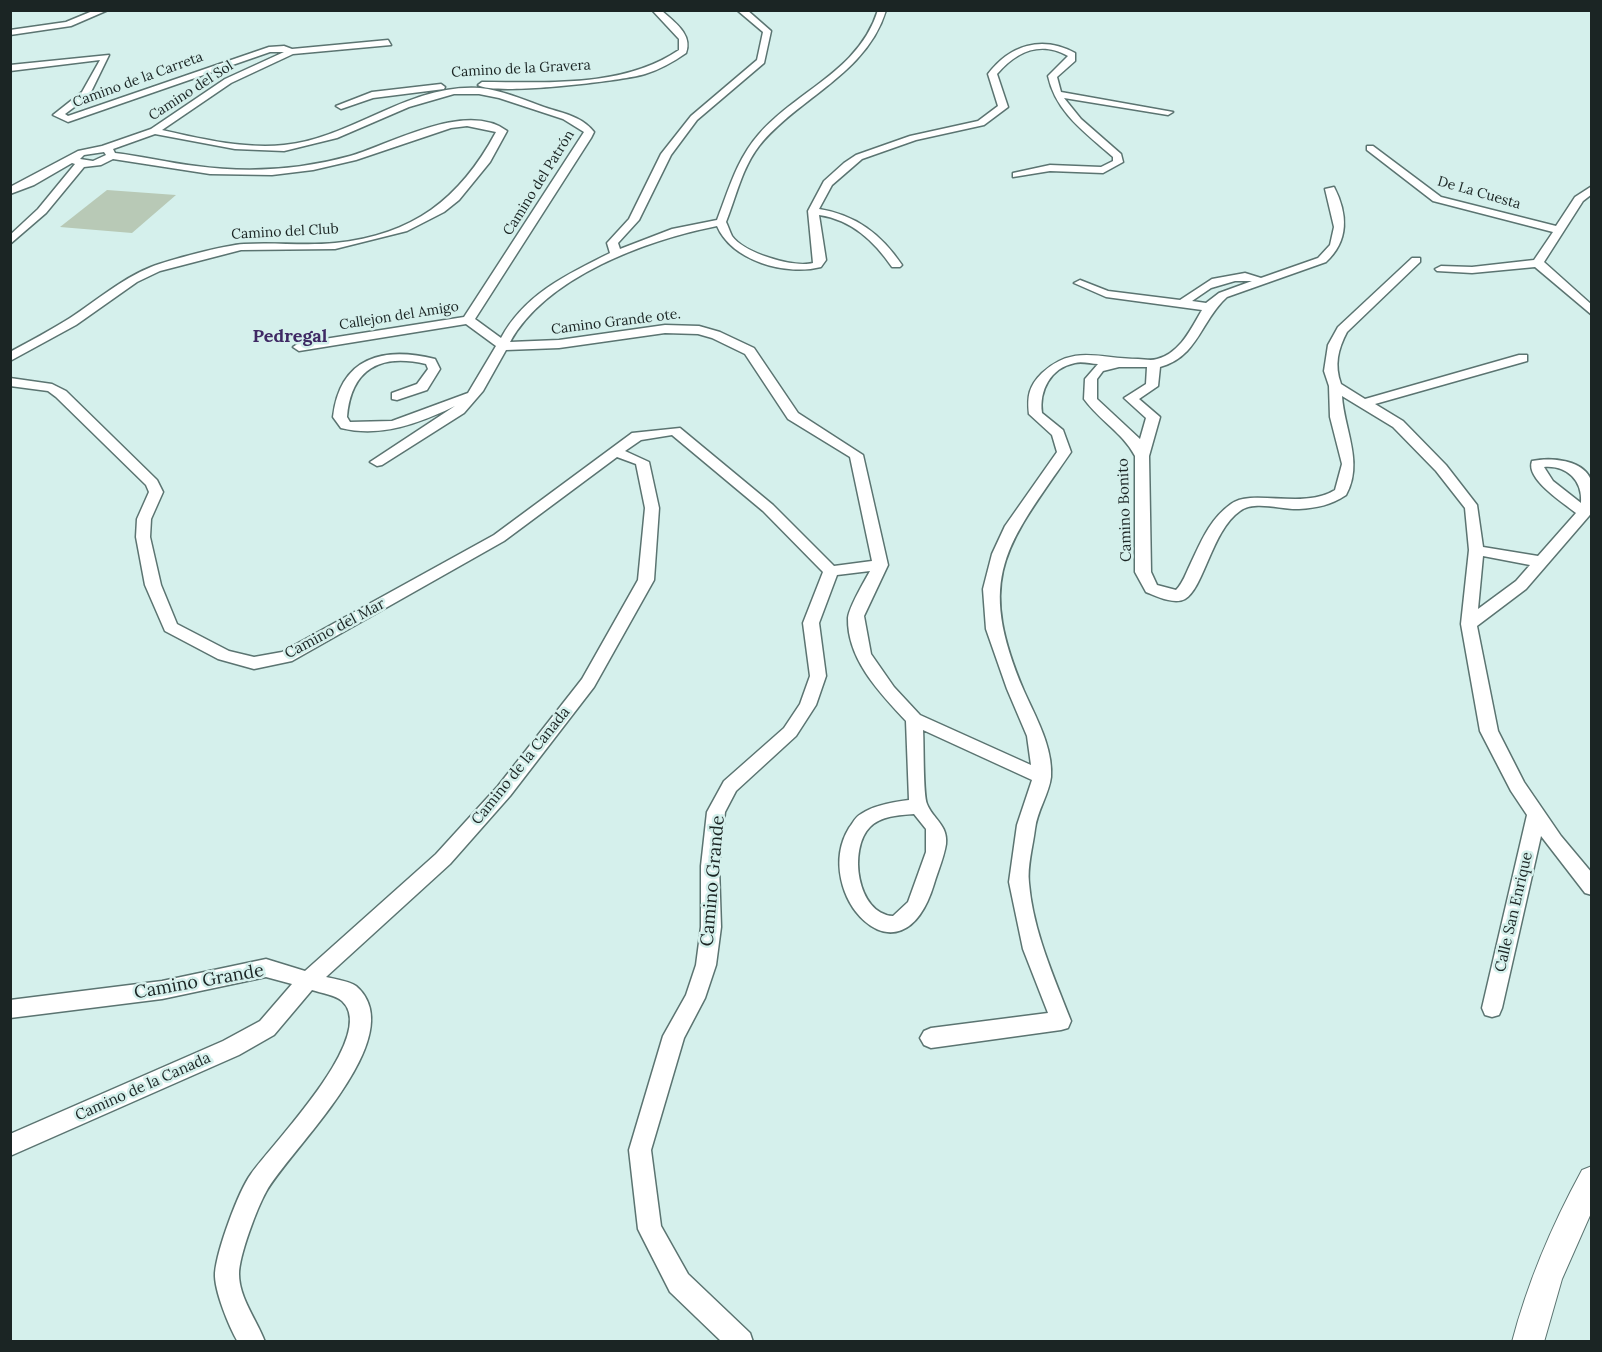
<!DOCTYPE html>
<html>
<head>
<meta charset="utf-8">
<style>
	body { margin:0 }
	#map { position:relative; width:1602px; height:1352px; overflow:hidden; background:#d5f0ec; font-family:Lora,serif }
	canvas { display:block }
	.frame { position:absolute; inset:0; border:12px solid #1b2524; pointer-events:none }
</style>
</head>
<body>
<div id="map">
<canvas width="1602" height="1352"></canvas>
<div class="frame"></div>
</div>
<script>
const ctx = document.querySelector('canvas').getContext('2d');
ctx.lineJoin = 'round';
function fill(path, color) { ctx.fillStyle = color; ctx.fill(path, 'evenodd'); }
function strokePath(path, color, width, dash) { ctx.strokeStyle = color; ctx.lineWidth = width; ctx.lineCap = dash ? 'butt' : 'round'; ctx.setLineDash(dash || []); ctx.stroke(path); }
function drawText(font, color, halo, rows, align = 'center') {
  ctx.font = font + ' Lora,serif'; ctx.lineWidth = 5; ctx.setLineDash([]); ctx.textBaseline = 'middle'; ctx.strokeStyle = halo; ctx.fillStyle = color; for (const [text, x, y, turn = 0] of rows) {
    ctx.save(); ctx.translate(x, y); ctx.rotate((+turn || 0) * Math.PI / 180); ctx.textAlign = isNaN(turn) ? turn : align; if (halo) ctx.strokeText(text, 0, 0); ctx.fillText(text, 0, 0); ctx.restore();
  }
}
fill(new Path2D(`
	M107,190L176,195L132,233L60,227Z`), '#b8c9b6');
const minor = new Path2D(`
	M95,10H108L71,26L10,35V30L66,22Z
	M652,10H661C674,22 693,34 686,53C673,62 661,69 645,74C622,81 494,96 478,85L482,82C547,82 623,88 679,50V39Z
	M737,10H747L771,31L764,63L697,120L671,155L639,220L618,243L620,249L672,229L717,220C729,189 737,159 759,134C799,89 859,71 878,10H886C867,74 799,97 759,146C742,168 736,197 726,222C728,226 730,232 732,236C744,253 793,268 813,263L808,211L824,181L844,163L856,155L910,136L978,121L998,106L988,74C1010,45 1042,35 1075,53V61L1057,77L1061,92L1173,112L1168,115L1064,98L1081,119L1121,154L1123,162L1103,173L1050,171L1013,177V173L1050,165L1101,167L1113,161V157C1086,133 1056,113 1048,76L1068,56C1040,40 1016,52 997,74L1008,107L984,125L916,140L862,159L832,185L819,209C856,215 881,234 902,265L900,267H892C874,241 852,220 819,215L826,260L821,267C786,276 732,261 717,226C647,240 547,276 510,342L559,340L665,325L699,326L720,332L754,348L798,413L863,455L888,565L864,616L871,654L894,687L920,715L1031,765L1027,736L1007,689L986,629L983,589L992,554L1005,526L1057,452L1052,435L1029,414C1027,396 1029,386 1042,373C1074,344 1099,359 1138,359C1144,359 1151,361 1157,359C1180,353 1191,329 1202,310L1106,297L1074,283L1080,280L1108,291L1180,300L1212,279L1245,273L1261,278L1318,258L1330,245L1334,227L1325,189L1334,187C1348,214 1349,241 1326,262L1227,297C1201,320 1198,357 1160,367L1158,386L1139,399L1160,417L1149,456L1151,572L1157,585L1176,590C1183,583 1186,573 1190,565C1201,542 1209,520 1231,504C1252,488 1303,510 1335,490L1342,464L1330,417L1329,386L1324,371L1328,345L1338,327L1412,258H1420V262L1347,332C1338,349 1334,365 1341,384L1365,399L1519,355H1527V361L1375,404L1403,421L1446,465L1477,505L1483,547L1538,556L1576,513C1564,503 1525,479 1532,461C1550,457 1586,459 1592,483C1594,491 1592,503 1592,512L1589,516L1526,589L1477,626L1498,731L1524,782L1561,836L1592,873V895L1585,893L1541,836L1502,1008L1499,1015L1492,1017L1485,1015L1482,1008L1527,815L1511,791L1480,731L1461,624L1469,550L1465,508L1436,471L1393,427L1342,396C1344,429 1364,463 1346,495C1331,505 1317,508 1299,509C1282,510 1255,500 1240,511C1212,530 1204,588 1185,599C1174,605 1156,596 1146,592L1135,572V456C1123,433 1099,420 1084,399L1085,379L1098,364C1091,364 1082,361 1075,363C1050,368 1039,391 1042,413L1063,430L1071,452C1006,546 975,576 1024,691C1036,718 1053,747 1051,777C1049,794 1037,811 1035,829C1033,846 1027,866 1029,883C1033,931 1054,977 1071,1021L1068,1028L1061,1030L931,1048L924,1045L920,1038L924,1031L931,1028L1048,1013L1023,949L1009,882L1017,825L1032,780L923,730C924,744 923,795 927,804C933,819 948,825 946,844C944,857 938,871 934,884C901,993 810,892 849,828C853,823 855,817 861,814C874,805 893,802 909,800L906,721C879,692 847,659 848,618C849,607 864,582 870,571L837,575L819,623L826,676L816,705L796,736L736,791L725,812L719,866L721,927L716,965L705,998L684,1038L651,1150L661,1226L688,1274L750,1333L753,1342H722L670,1292L642,1237L638,1229L629,1150L663,1036L686,995L696,965L701,927V866L707,812L724,781L784,728L800,704L810,676L803,623L823,572L763,511L672,435L641,440L625,451L649,462L659,508L654,580L594,687L510,796L450,864L326,977C335,979 349,981 356,986C414,1036 288,1151 266,1192C257,1208 239,1256 239,1274C239,1298 257,1320 265,1342H238C229,1327 214,1290 215,1273C217,1250 238,1192 251,1174C271,1145 380,1035 342,1001C336,995 321,993 312,990L274,1035L239,1055L10,1156V1134L223,1041L260,1021L292,984L266,977L162,999L10,1018V1000L162,981L266,959L305,971L436,854L498,786L582,679L638,580L645,508L636,464L617,457L504,541L292,661L254,669L218,659L165,631L145,585L136,537L137,519L149,492L146,485L56,397L48,391L10,386V378L52,384L66,391L157,480L163,492L151,519L150,537L161,585L177,624L229,651L254,657L282,652L494,535L632,433L680,428L773,505L834,566L872,561L850,457L788,419L745,354L712,338L698,334L665,333L559,348L506,350L483,391L464,413L382,465L377,466L370,462L455,406C420,423 381,438 341,428L333,417C340,357 383,346 435,359L440,369L427,390L397,400L392,399V393L417,384L428,369L426,364C380,353 351,369 347,417L350,422L392,421L468,393L496,346L466,324L299,351L293,347L299,343L464,317L584,132L563,119L499,98L479,94H454L409,107L337,138L284,151L235,149L155,134L113,149L115,153C142,156 169,163 196,166C247,173 300,170 350,156C391,144 467,100 507,131L490,162L459,200L444,212L407,231L335,249L241,250L160,271L137,282L76,325L10,361V352C30,341 51,330 70,318C96,301 121,279 151,267C169,260 225,245 244,244C274,242 305,246 335,243C413,235 460,199 496,132L467,126L451,128L356,160L313,170L272,175L210,174L113,159L101,165L84,167L46,213L10,244V235L38,209L75,164L72,163L34,185L10,194V187L78,151L102,146L151,129L225,79L284,52H270L68,122L53,115L82,92L100,60L10,71V65L109,55L89,96L65,114L68,116L269,47L284,46L292,49L388,40L391,45L293,54L231,83L162,130C201,139 244,149 284,145C353,138 409,83 480,88C501,90 522,99 541,106C560,113 581,115 594,132L591,138L475,319L501,338C525,294 566,275 610,253L607,243L629,219L661,154L691,116L757,60L763,32ZM104,152L106,155L93,161L80,159L84,155ZM1235,281H1252L1219,293L1206,303L1192,301L1211,288ZM1119,367H1147L1146,384L1124,398L1146,418L1140,439L1097,399V379L1103,371ZM1544,467C1567,465 1583,481 1581,503L1553,481ZM1483,556L1530,565L1516,581L1478,609ZM914,814L926,829V852L908,902L893,916C857,914 848,849 870,827C881,816 899,815 914,814Z
	M441,84L445,87L444,89L373,98L341,109L336,106L372,92Z
	M1367,146H1373L1441,197L1556,226L1575,197L1592,186V194L1583,201L1544,262L1592,305V315L1535,267L1472,273L1437,271L1435,269L1441,266L1472,267L1534,260L1553,232L1433,201L1367,150Z`);
const tertiary = new Path2D(`
	M1592,1166V1211L1562,1279L1544,1342H1512C1528,1281 1552,1225 1582,1170Z`);
strokePath(minor, '#5b7471', 3);
strokePath(tertiary, '#5b7471', 2);
fill(minor, '#fff');
fill(tertiary, '#fff');
drawText('14px', '#1b2524', '#d5f0ec', [
	["Camino de la Gravera",521,69,-3],
	["Camino de la Carreta",138,80,-20],
	["Camino del Sol",191,91,-33],
	["Camino del Patrón",539,183,-58],
	["De La Cuesta",1479,193,16],
	["Camino del Club",285,232,-3],
	["Callejon del Amigo",399,316,-9],
	["Camino Grande ote.",616,322,-7]
]);
drawText('15px', '#1b2524', '#d5f0ec', [
	["Camino Bonito",1125,510,-92],
	["Camino del Mar",335,629,-28],
	["Camino de la Canada",521,766,-51],
	["Calle San Enrique",1514,912,-77],
	["Camino de la Canada",143,1087,-24]
]);
drawText('bold 18px', '#3f2964', '#d5f0ec', [
	["Pedregal",290,337]
]);
drawText('18px', '#1b2524', '#d5f0ec', [
	["Camino Grande",713,881,-85],
	["Camino Grande",199,982,-10]
]);
</script>
</body>
</html>
